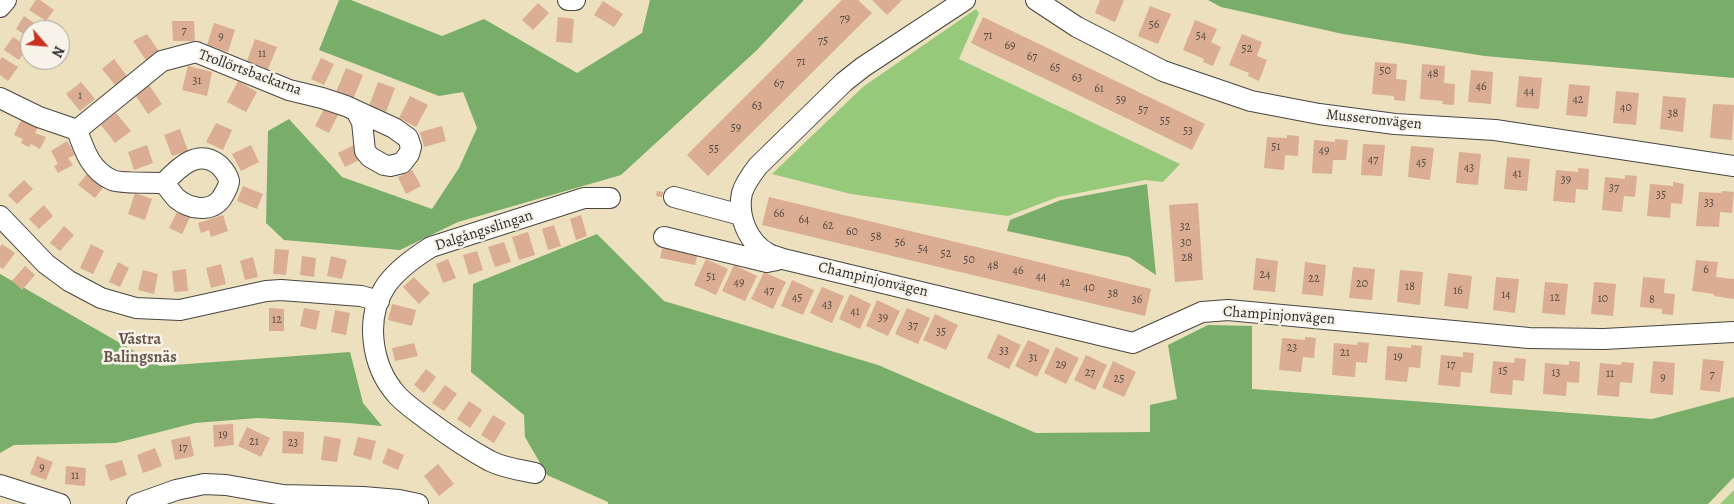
<!DOCTYPE html>
<html>
<head>
<meta charset="utf-8">
<style>
	body { margin:0 }
	#map { position:relative; width:1734px; height:504px; overflow:hidden; background:#ece0be; font-family:Alegreya,serif }
	canvas { display:block }
	.north { position:absolute; left:20px; top:20px; width:50px; height:50px; box-sizing:border-box; background:#f7f3e8; border:1px solid #a5a39c; border-radius:50%; rotate:117deg; font-size:14px; font-weight:700; line-height:20px; text-align:center; color:#2b2b2b }
	.north::after { content:''; display:block; margin:auto; width:18px; height:22px; background:#c8321e; clip-path:polygon(50% 0,100% 100%,50% 72%,0 100%) }
</style>
</head>
<body>
<div id="map">
<canvas width="1734" height="504"></canvas>
<div class="north">N</div>
</div>
<script>
const ctx = document.querySelector('canvas').getContext('2d');
ctx.lineJoin = 'round';
function fill(path, color) { ctx.fillStyle = color; ctx.fill(path, 'evenodd'); }
function strokePath(path, color, width, dash) { ctx.strokeStyle = color; ctx.lineWidth = width; ctx.lineCap = dash ? 'butt' : 'round'; ctx.setLineDash(dash || []); ctx.stroke(path); }
function drawText(font, color, halo, rows, align = 'center') {
  ctx.font = font + ' Alegreya,serif'; ctx.lineWidth = 5; ctx.setLineDash([]); ctx.textBaseline = 'middle'; ctx.strokeStyle = halo; ctx.fillStyle = color; for (const [text, x, y, turn = 0] of rows) {
    ctx.save(); ctx.translate(x, y); ctx.rotate((+turn || 0) * Math.PI / 180); ctx.textAlign = isNaN(turn) ? turn : align; if (halo) ctx.strokeText(text, 0, 0); ctx.fillText(text, 0, 0); ctx.restore();
  }
}
fill(new Path2D(`
	M976,9L979,13L959,59L1180,164L1163,182L1145,180L1058,197L1008,216L851,194L772,174L864,86Z
	M1734,490V504H1720Z`), '#96c97a');
fill(new Path2D(`
	M339,0H351L442,36L484,19L577,73L642,33L650,0H804L757,50L621,175L458,222L400,250L284,240L266,223L268,131L289,119L342,177L432,209L459,168L477,128L463,92L439,96L319,50Z
	M1208,0H1734V78L1485,56L1343,34L1221,7Z
	M1147,184L1156,275L1129,257L1007,231L1010,220L1061,200Z
	M597,234L664,301L878,365L1036,433L1150,432V405L1177,399L1168,345L1208,325L1252,326V389L1652,419L1734,397V477L1708,504H608V502L547,475L525,437L524,415L471,372L473,284Z
	M0,274L160,366L350,352L363,403L382,426L349,423L258,418L195,423L116,443L14,445L0,453Z`), '#78ad6a');
fill(new Path2D(`
	M36,0H40L54,10L46,21L29,10Z
	M842,0H858L872,13L708,176L687,155Z
	M872,0H902L887,15Z
	M1100,0H1124L1115,22L1095,13Z
	M603,1L623,14L614,27L594,15Z
	M538,3L549,13L533,30L522,20Z
	M1150,6L1171,14L1158,44L1138,36Z
	M24,16L40,27L38,30H30V38L16,29Z
	M558,17L574,19L572,43L556,42Z
	M983,17L1205,124L1192,150L971,43Z
	M1195,20L1217,29L1211,42L1221,47L1213,66L1203,62L1204,59L1183,50Z
	M172,21H194L195,41H173Z
	M214,23L235,30L228,52L207,45Z
	M147,34L160,53L146,60L133,41Z
	M1242,34L1262,42L1257,56L1267,60L1259,81L1248,76L1249,73L1229,65Z
	M13,37L28,47L19,60L4,50Z
	M255,39L277,47L268,69L247,61Z
	M2,57L18,67L8,81L0,75V60Z
	M321,58L334,64L324,85L311,79Z
	M114,59L127,76L115,85L102,69Z
	M1375,62L1397,64L1396,79L1407,80L1405,101L1394,100V96L1372,94Z
	M1422,64L1445,66L1444,83L1455,84L1454,105L1442,104L1443,101L1420,99Z
	M188,66L212,72L207,96L182,90Z
	M346,68L363,75L353,99L336,92Z
	M1471,70L1493,72L1491,104L1468,102Z
	M1519,76L1542,78L1539,109L1516,107Z
	M238,81L257,92L246,112L227,102Z
	M81,82L95,99L80,111L66,94Z
	M378,82L395,88L386,112L369,106Z
	M1569,84L1590,86L1587,117L1566,115Z
	M149,85L162,104L148,114L135,95Z
	M1616,91L1639,93L1636,125L1613,123Z
	M410,96L428,105L416,127L399,118Z
	M1663,96L1686,98L1683,132L1660,129Z
	M1713,104L1734,105L1732,140L1710,138Z
	M325,107L339,113L329,133L315,126Z
	M116,113L131,131L115,143L101,125Z
	M21,120L38,128L35,133L46,137L40,149L31,144L29,147L21,143L23,139L14,135Z
	M216,123L232,130L223,150L206,142Z
	M442,126L446,141L424,147L420,132Z
	M180,129L188,151L172,156L164,135Z
	M1287,135L1299,136L1298,156L1285,155L1284,170L1264,168L1267,137L1287,138Z
	M1335,139L1348,140L1346,160H1333L1332,174L1312,173L1314,140L1335,142Z
	M67,141L75,155L68,158L73,165L58,173L54,166L58,164L51,151Z
	M356,144L363,158L345,167L338,153Z
	M1363,144L1385,145L1382,176L1361,175Z
	M147,145L153,163L134,170L128,152Z
	M251,145L259,162L241,171L232,154Z
	M1411,146L1434,148L1430,180L1408,177Z
	M1459,152L1481,154L1478,185L1456,183Z
	M1507,157L1530,159L1527,191L1504,189Z
	M1578,168L1589,169L1588,190L1576,189L1575,203L1553,201L1556,170L1578,172Z
	M412,170L421,186L406,194L398,177Z
	M88,173L104,186L95,198L78,185Z
	M1625,175L1637,176L1635,197L1624,196L1622,212L1602,210L1605,177L1625,179Z
	M24,180L33,189L17,204L8,195Z
	M1673,182L1684,184L1682,204L1671,203L1670,218L1647,216L1650,184L1673,186Z
	M243,186L263,194L257,209L237,201Z
	M657,191L663,192L662,197L656,196Z
	M1722,191L1734,192L1732,213L1720,212L1719,227L1696,226L1699,192L1721,193Z
	M135,193L152,199L145,220L128,214Z
	M769,197L1151,289L1145,316L762,225Z
	M1198,203L1203,280L1175,282L1169,205Z
	M44,205L53,216L39,229L29,219Z
	M179,208L192,213L182,234L169,228Z
	M223,215L228,231L211,237L209,230L201,233L198,223Z
	M581,215L587,236L576,240L570,219Z
	M554,225L561,246L548,250L542,229Z
	M64,226L74,235L60,251L50,243Z
	M528,232L535,255L519,260L512,237Z
	M504,242L511,262L495,267L488,247Z
	M2,244L15,253L3,269L0,267V247Z
	M91,244L104,251L93,274L80,268Z
	M663,245L698,252L695,265L660,258Z
	M275,249L289,250L286,275L273,274Z
	M477,251L483,270L469,275L463,255Z
	M302,256L316,258L314,277L300,275Z
	M331,256L347,260L342,279L327,276Z
	M253,257L258,277L245,280L240,261Z
	M1256,258L1278,261L1275,292L1253,290Z
	M448,259L456,278L443,283L436,264Z
	M706,259L728,269L716,295L694,285Z
	M1696,260L1718,262L1716,277L1734,279V299L1714,296V294L1692,291Z
	M118,262L129,268L120,287L109,282Z
	M1305,262L1326,265L1323,296L1302,294Z
	M221,264L226,284L211,288L206,268Z
	M734,265L757,276L745,301L722,291Z
	M25,266L35,275L22,290L12,281Z
	M1353,267L1375,269L1372,300L1349,298Z
	M186,269L188,291L174,292L172,271Z
	M143,270L158,274L154,294L138,290Z
	M1400,270L1423,272L1420,305L1397,302Z
	M764,272L786,282L773,309L751,299Z
	M1448,273L1472,276L1468,309L1444,306Z
	M414,277L430,293L419,304L403,287Z
	M1496,277L1519,279L1515,313L1493,310Z
	M1643,277L1665,279L1664,293L1675,294L1673,315L1662,314V309L1640,307Z
	M792,280L814,290L803,315L781,306Z
	M1545,282L1568,284L1565,315L1542,313Z
	M1594,282L1616,284L1613,316L1591,314Z
	M822,287L844,296L832,323L810,313Z
	M850,294L871,304L860,329L839,319Z
	M877,300L900,311L888,336L866,326Z
	M392,304L416,310L412,326L388,320Z
	M269,308L284,309V331H269Z
	M304,308L320,311L316,330L300,326Z
	M907,308L930,318L918,344L895,334Z
	M335,310L350,313L346,335L331,332Z
	M935,314L958,325L946,350L923,340Z
	M998,334L1021,345L1009,369L987,358Z
	M1305,337L1316,338L1314,358L1303,357L1301,372L1279,370L1282,338L1305,340Z
	M1028,340L1050,350L1037,377L1015,366Z
	M1358,342L1369,343L1367,363L1356,362L1355,377L1332,375L1334,343L1357,345Z
	M414,343L418,356L395,361L392,348Z
	M1411,345L1422,346L1420,368L1409,367L1407,382L1385,380L1387,346L1411,348Z
	M1056,347L1079,358L1066,384L1044,373Z
	M1463,352L1474,353L1472,373L1461,372L1460,387L1438,385L1441,355L1463,357Z
	M1086,355L1107,365L1095,390L1074,380Z
	M1515,358L1526,359L1524,381L1513,380L1512,395L1490,393L1493,361L1514,363Z
	M1703,359L1724,361L1720,392L1700,390Z
	M1113,361L1136,372L1124,397L1102,387Z
	M1569,361L1580,362L1579,383L1567,382L1566,396L1543,394L1545,363L1569,365Z
	M1653,361L1675,363L1673,395L1650,393Z
	M1622,362L1634,363L1632,383L1620,382L1619,397L1597,395L1600,363L1621,365Z
	M426,369L436,377L424,393L414,385Z
	M445,385L457,394L444,411L432,403Z
	M469,401L482,410L470,428L457,419Z
	M493,415L506,423L494,443L481,435Z
	M233,424L234,445L214,447L213,425Z
	M247,427L270,438L261,457L238,446Z
	M283,431L304,432L303,454L282,453Z
	M190,436L194,456L175,460L171,440Z
	M324,436L341,439L337,462L321,460Z
	M358,437L376,441L371,460L353,455Z
	M155,448L162,466L143,473L137,455Z
	M388,448L404,455L398,470L382,463Z
	M37,456L53,462L46,480L30,474Z
	M122,460L127,475L110,481L105,465Z
	M438,464L454,484L439,496L424,476Z
	M66,466L86,468L85,486L65,484Z`), '#dbad93');
const minor = new Path2D(`
	M568,0H575
	M965,0L863,67L844,82L758,166C751,175 745,183 742,193C737,216 748,243 769,254C773,256 779,257 783,259L1133,343L1202,312L1228,310L1529,338L1604,339L1734,332
	M1036,0L1077,27L1163,71L1251,101L1319,114L1395,124L1495,130L1734,166
	M0,7L6,0
	M0,98L39,117L77,130C84,150 91,171 112,180C121,184 152,182 164,183C168,188 172,193 176,198C189,209 210,213 221,199C224,194 229,187 229,181C228,175 223,169 219,165C198,148 179,167 164,183
	M77,130L162,61L196,52L289,90L322,98L346,106L394,128L408,138L411,147L409,154L402,163L390,166L384,165L370,157L365,151L362,122L356,111
	M674,197L741,215
	M0,216L46,264L69,281L101,298L136,308L180,310L266,291L281,290L361,296L379,301
	M664,237L767,262L777,260
	M535,473C520,470 504,468 490,461C468,449 446,434 426,419C416,411 405,404 397,395C371,366 364,317 387,284C399,268 415,257 431,247L584,198H610
	M0,485L60,504
	M137,504L176,490L204,484L226,485L283,495L363,497L399,500L418,504`);
strokePath(minor, '#484641', 22);
strokePath(minor, '#fff', 20);
drawText('12px', '#574c45', null, [
	["79",845,19],
	["56",1154,25],
	["7",184,31],
	["71",988,36],
	["54",1201,36],
	["9",221,37],
	["75",823,41],
	["69",1010,46],
	["52",1247,49],
	["11",262,54],
	["67",1032,57],
	["71",801,62],
	["65",1055,68],
	["50",1385,71],
	["48",1433,74],
	["63",1077,78],
	["31",197,81],
	["67",779,84],
	["46",1481,87],
	["61",1099,89],
	["44",1529,92],
	["1",80,96],
	["59",1121,100],
	["42",1578,100],
	["63",757,106],
	["40",1626,108],
	["57",1143,110],
	["38",1673,114],
	["55",1165,121],
	["59",736,128],
	["53",1188,131],
	["51",1276,147],
	["55",714,149],
	["49",1324,151],
	["47",1373,160],
	["45",1421,163],
	["43",1469,168],
	["41",1517,174],
	["39",1566,180],
	["37",1614,188],
	["35",1661,195],
	["33",1709,203],
	["66",779,214],
	["64",804,220],
	["62",828,226],
	["32",1185,227],
	["60",852,232],
	["58",876,237],
	["56",900,243],
	["30",1186,243],
	["54",923,249],
	["52",946,254],
	["28",1187,258],
	["50",969,260],
	["48",993,266],
	["6",1706,270],
	["46",1018,271],
	["24",1265,275],
	["51",711,277],
	["44",1041,277],
	["22",1314,279],
	["49",739,283],
	["42",1065,283],
	["20",1362,284],
	["18",1410,287],
	["40",1089,288],
	["47",769,291],
	["16",1458,291],
	["38",1113,294],
	["14",1506,295],
	["45",797,298],
	["12",1555,298],
	["10",1603,299],
	["36",1137,300],
	["8",1652,300],
	["43",827,305],
	["41",855,312],
	["39",883,318],
	["12",277,320],
	["37",913,326],
	["35",941,332],
	["23",1292,348],
	["33",1004,351],
	["21",1345,353],
	["19",1398,357],
	["31",1033,358],
	["29",1061,365],
	["17",1451,365],
	["15",1503,371],
	["27",1090,373],
	["13",1556,373],
	["11",1610,374],
	["7",1712,375],
	["9",1663,378],
	["25",1119,379],
	["19",223,435],
	["21",254,442],
	["23",293,443],
	["17",183,448],
	["9",42,468],
	["11",75,476]
]);
drawText('15px', '#2b2b2b', '#f7f3e8', [
	["Trollörtsbackarna",250,73,20],
	["Musseronvägen",1374,120,6],
	["Dalgångsslingan",484,231,-18],
	["Champinjonvägen",873,280,13],
	["Champinjonvägen",1279,316,4]
]);
drawText('bold 16px', '#69584f', '#f7f3e8', [
	["Västra",140,340],
	["Balingsnäs",140,358]
]);
</script>
</body>
</html>
